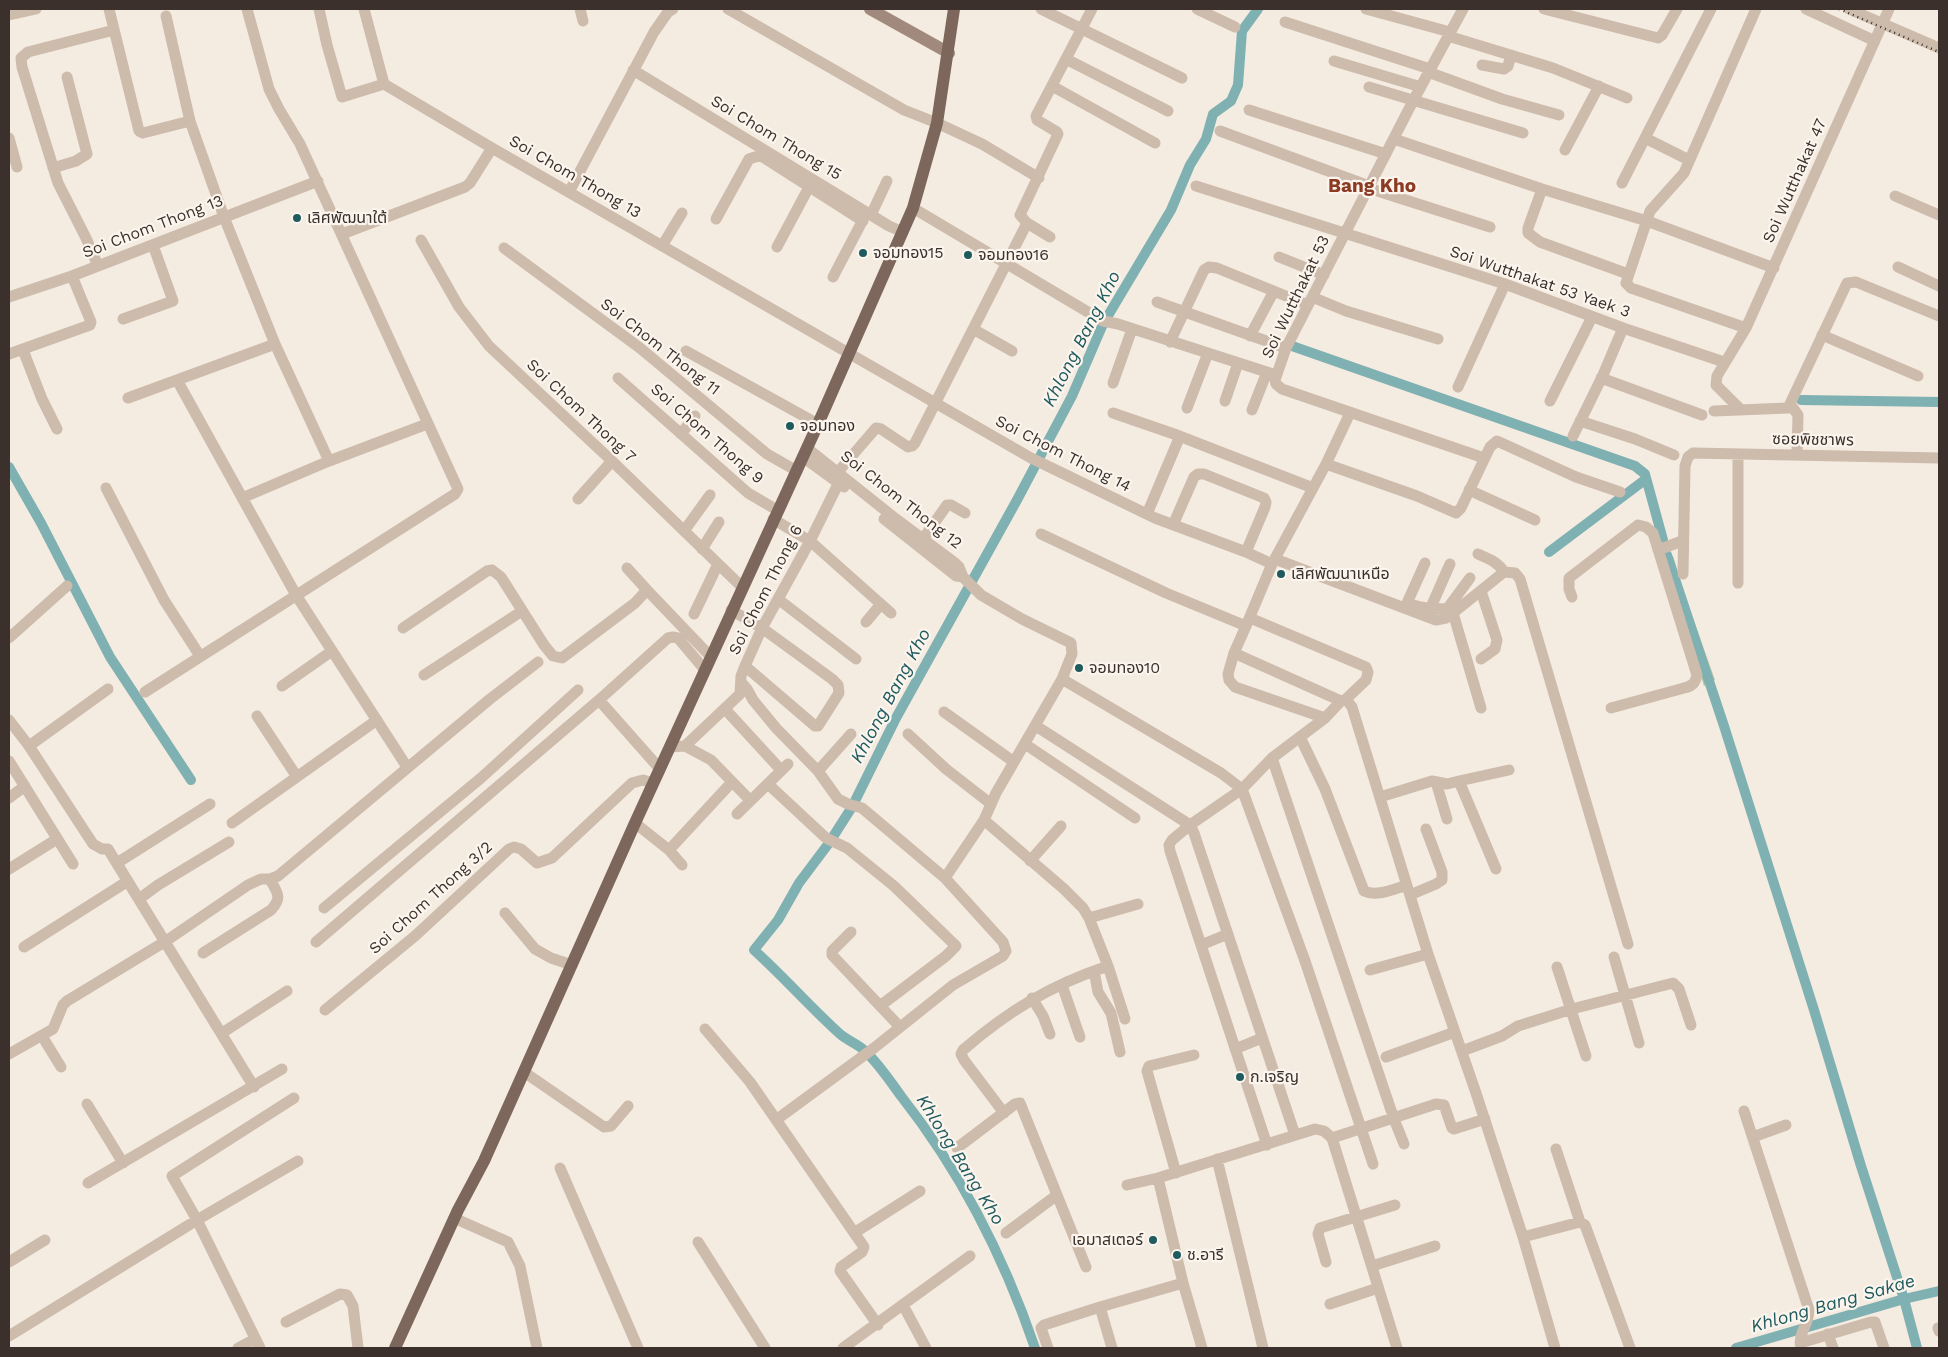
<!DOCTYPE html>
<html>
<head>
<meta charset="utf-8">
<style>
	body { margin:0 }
	#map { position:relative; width:1948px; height:1357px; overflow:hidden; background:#f4ebe1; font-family:"Work Sans",sans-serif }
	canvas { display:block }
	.frame { position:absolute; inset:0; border:10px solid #3b302b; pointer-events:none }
</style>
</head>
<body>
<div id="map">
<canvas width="1948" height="1357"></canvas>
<div class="frame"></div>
</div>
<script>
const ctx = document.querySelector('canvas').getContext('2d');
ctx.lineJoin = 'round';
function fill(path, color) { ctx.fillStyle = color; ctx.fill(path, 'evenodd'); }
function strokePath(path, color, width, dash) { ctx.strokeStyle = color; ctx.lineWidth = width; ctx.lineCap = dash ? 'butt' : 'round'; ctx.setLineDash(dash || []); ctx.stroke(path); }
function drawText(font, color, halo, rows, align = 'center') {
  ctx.font = font + ' "Work Sans","Noto Sans Thai",sans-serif'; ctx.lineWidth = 4.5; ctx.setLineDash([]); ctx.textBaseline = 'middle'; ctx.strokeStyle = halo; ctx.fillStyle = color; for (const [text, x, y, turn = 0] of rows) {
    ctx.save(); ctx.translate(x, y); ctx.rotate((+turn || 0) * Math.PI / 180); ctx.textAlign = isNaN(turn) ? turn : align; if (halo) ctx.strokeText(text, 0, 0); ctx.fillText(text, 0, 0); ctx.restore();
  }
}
fill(new Path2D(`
	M1673,556L1685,596L1715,680L1704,686L1664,560Z`), '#b8c4a0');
strokePath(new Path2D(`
	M1292,346L1635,466L1645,474L1663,540
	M1801,400L1939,402
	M9,467L41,523L110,657L191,780
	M1549,552L1646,479
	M1667,555L1724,726L1814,1010L1861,1166L1904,1299L1917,1348
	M1035,1348C1004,1257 960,1171 901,1096C890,1081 879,1064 865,1051C858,1044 848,1041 840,1034C810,1007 784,977 754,950L778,920L799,883L829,843L852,807L896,718L1017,500L1072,396L1103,324L1171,210L1190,165L1206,139L1213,114L1231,101L1238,85L1242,31L1258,9
	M1736,1348L1904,1299L1939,1291`), '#7fb0b2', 10);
strokePath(new Path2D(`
	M109,9L139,131L143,133L190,121
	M319,9L327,45L342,97L384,84
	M364,9L384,84L492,148L1031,458L1155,518L1246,552L1272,564
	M580,9L583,21
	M728,9L904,110L937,123L982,144L1039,178
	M1041,9L1182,78
	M1197,9L1235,27
	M1366,9L1450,32
	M1463,9L1413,101L1286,348L1275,380L1276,384L1282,389L1484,458
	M1544,9L1658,38L1662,35L1677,9
	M1806,9L1875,41
	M1849,9L1939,48
	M9,15L36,9
	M166,16L190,121L224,217L275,344L329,461
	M1285,22L1430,69
	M1448,36L1553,68L1627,98
	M1066,59L1168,111
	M1334,61L1421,87
	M1482,65L1504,69L1508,66L1511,55
	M633,70L889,226L903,232
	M1428,72L1502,99L1559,115
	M1052,86L1155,143
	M1369,87L1523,133
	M1249,110L1386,154
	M1220,131L1369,186
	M9,138L17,167
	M1645,138L1689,160
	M1394,139L1542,189L1647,221L1774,268
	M1565,150L1599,86
	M53,168L76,161L87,154L67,77
	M1622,183L1711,9
	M1196,186L1505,284L1623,328L1724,362
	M1368,188L1490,227
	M1542,189L1528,228V233L1540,242L1628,274
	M569,192L654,32L668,12L673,9
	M1895,196L1939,215
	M913,208L1103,321L1118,324L1276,375
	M871,215L887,181
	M716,219L749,159L758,156L763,157L863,221
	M342,234L465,187L470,183L492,148
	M1050,237L1027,223L1020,215L1058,134L1057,132L1037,120L1036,116L1092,9
	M421,240L459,307L489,346L612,461L742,587
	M662,246L682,213
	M777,247L809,187
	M504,248L640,348L767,454L797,471
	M1279,257L1324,275
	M98,266L86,238L58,183L22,67L21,58L28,52L114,30
	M1898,267L1939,286
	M833,277L866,214
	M9,297L72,276L318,181
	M1312,297L1346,311L1438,339
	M1157,302L1286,348
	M123,319L173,301L153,245
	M1746,328L1631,288L1626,283L1650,211L1684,173L1756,9
	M973,329L1012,351
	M1822,335L1918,376
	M1250,336L1274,291
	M1170,342L1204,270L1209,267L1217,268L1308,305
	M23,350L42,399L57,429
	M686,351L818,424
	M9,354L90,325L91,322L72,276
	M618,378L748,493L777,510
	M1601,378L1702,415
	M177,380L296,595L407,767
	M1113,383L1132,329
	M1458,387L1505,284
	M128,398L275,344
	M1225,401L1238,363
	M1550,401L1592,317
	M1187,408L1208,353
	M1252,410L1267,372
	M1741,410L1716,385L1717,376L1746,328L1889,9
	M1714,411L1788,408
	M1113,413L1174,434L1313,488
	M1580,421L1635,439L1674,455
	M681,434L695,416
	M1573,436L1603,375L1623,328
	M807,448L896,519L955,563L959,567L963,577L981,595L1022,619L1071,643L1072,654L1062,679L996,793L984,820L945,878
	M1797,455L1798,415L1793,408H1788L1847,283L1856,282L1939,316
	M803,457L844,487
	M1326,464L1417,496L1456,513L1461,508L1490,447L1497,441L1576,477L1620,492
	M838,472L876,428L881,429L908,447L912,446L915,443L1027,223
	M106,488L164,600L200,656
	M1469,490L1535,520
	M242,498L329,461L427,424
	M578,499L612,461
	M1147,514L1180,436
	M773,519L810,541L891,613
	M884,519L956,576L963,577
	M1173,525L1194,477L1198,474H1204L1264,498L1266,502L1265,507L1246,552
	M684,531L710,495
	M1041,534L1166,593L1246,626
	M923,539L947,505H951L965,513
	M702,549L719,522
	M1658,550L1682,541
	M1478,554C1489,559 1498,562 1504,572
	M1275,559L1436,620L1446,618L1453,613L1504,572L1515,573L1520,579L1628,944
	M627,568L647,590
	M1683,574L1685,466L1688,457L1693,453L1939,458
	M1738,583V455
	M1481,591L1497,640L1495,649L1481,659
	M1572,597L1569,589V578L1638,525L1646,527L1653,533L1697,675C1695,684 1692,686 1684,688L1611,708
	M778,599L856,659
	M1407,603L1425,563
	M1413,605C1425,609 1434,608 1447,609L1470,578
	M1431,607L1450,564
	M731,610L762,628L832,679L838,685L839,693L818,726H815L745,666
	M1453,613L1481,708
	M694,614L718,564
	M1250,618L1366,667L1368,672L1366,680L1346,699L1341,701L1325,718L1272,758L1242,789L1190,825L1172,840L1169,845L1170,851L1267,1145
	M866,622L881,604
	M403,628L487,571L492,570L501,577L544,645L553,656L562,658L635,603L647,590L711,657
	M9,638L67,586
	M1234,653L1341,701
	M424,675L522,611
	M1062,679L1221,773L1242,789L1305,961L1373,1164
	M741,682L747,689L753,700L776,728L818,771L838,799L848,804L862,808L945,878L1003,942L1006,951L1003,956L953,985L874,1048L776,1120
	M282,686L332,651
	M145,692L455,494L458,489L300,144L279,109L269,89L247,9
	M1346,699L1352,707L1428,954L1476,1093L1523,1237L1555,1348
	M599,700L660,769
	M725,709L781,770
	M944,712L1014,762
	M257,716L297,777
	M1325,718L1235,687L1229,680L1228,674L1234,653L1246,626L1272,564L1326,464L1350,413
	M9,720L29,746L93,844L102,849H108L254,1087
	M1036,726L1190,825L1194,833L1295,1135
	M908,734L946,769L991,804
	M1300,737L1325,789L1364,891C1377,897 1394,889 1407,885
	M1025,744L1135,818
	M29,746L108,689
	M685,746L711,760L746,796
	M670,747L685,746L740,694L741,676L745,666L762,628L810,541L842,476
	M1272,758L1394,1119L1404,1144
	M9,761L73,864
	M818,771L851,734
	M1459,781L1509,770
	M1436,782L1447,819
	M768,784L826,838L847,848L894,886L956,946L946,956L880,1006
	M1380,797L1432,781L1447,784L1459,781L1496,869
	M9,798L25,786
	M737,814L788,764
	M984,820L1064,889L1083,908L1089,918L1108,966C1051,985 1008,1011 963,1050L961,1054L964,1060L1004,1113
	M232,823L377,720
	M635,823L669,850L682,865
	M669,850L732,782
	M1030,861L1061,826
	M117,863L210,804
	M9,869L57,839
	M1410,895L1436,884L1442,880V872L1426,829
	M139,899L158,885L229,842
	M324,908L481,778L578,690
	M505,913L535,949L551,958L572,965
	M1089,918L1138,904
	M851,932L832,951V955L900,1027
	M316,942L599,700L668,638L673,637L678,638L705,670
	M1201,945L1228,934
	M24,947L128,881
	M203,953L271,910C283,897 277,893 270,879
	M1614,957L1639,1043
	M1108,966L1125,1019
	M1557,967L1586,1056
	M1370,970L1428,954
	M1094,971L1098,992L1111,1013L1120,1052
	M1062,985L1080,1037
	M1032,998L1043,1016L1050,1034
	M325,1010L415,936L509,849L514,847L521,849L537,863L552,858L632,783L643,780L653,783
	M705,1029L750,1082L864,1247L862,1252L841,1267L840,1271L878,1325
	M222,1033L287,991
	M42,1036L61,1067
	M1235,1049L1262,1038
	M1462,1051L1502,1036L1518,1026L1572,1009L1673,983L1679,989L1691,1025
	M9,1054L53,1029L63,1005L67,1001L166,941L248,885L261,879H270L278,876L490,699L538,662
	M1386,1057L1455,1032
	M524,1072L604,1127L611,1126L628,1106
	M87,1104L123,1163
	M1744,1111L1809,1310C1809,1325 1797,1334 1801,1348
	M1753,1137L1786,1125
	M1332,1138L1436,1104L1444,1105L1452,1128L1454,1129L1485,1119
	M957,1148L1015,1104L1020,1103L1086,1267
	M1556,1149L1580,1222
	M1217,1159L1263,1348
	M560,1168L638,1348
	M1176,1173L1147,1071L1149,1066L1194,1055
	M1158,1178L1183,1283L1202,1348
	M88,1183L282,1069
	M1127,1185L1158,1178L1315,1129L1324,1131L1332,1138L1397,1348
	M454,1218L508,1242L520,1266L537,1348
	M854,1233L920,1191
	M1006,1233L1057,1195
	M1523,1237L1580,1222L1585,1225L1630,1348
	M698,1242L765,1348
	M9,1262L45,1240
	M1326,1262L1318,1234L1320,1228L1395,1205
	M1372,1266L1435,1246
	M1330,1304L1378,1288
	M903,1305L926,1348
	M1100,1307L1112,1348
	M286,1322L340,1294L347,1295L353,1306L358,1348
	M1938,1328L1939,1331
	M1828,1334L1833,1348
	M9,1336L197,1220L298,1161
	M1800,1343L1871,1322H1875L1884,1348
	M238,1348L255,1339
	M260,1348L197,1220L172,1176L294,1098
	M843,1348L970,1256
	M1048,1348L1041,1328L1044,1325L1100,1307L1183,1283`), '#cdbbac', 11);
strokePath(new Path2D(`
	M870,9L949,53`), '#a18a7d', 12);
strokePath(new Path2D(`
	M395,1348L458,1210L484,1161L635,823L818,424L913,208L937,123L954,9`), '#7d675c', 12);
strokePath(new Path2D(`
	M1839,9L1939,52`), '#3b302b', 2.5, [1, 4]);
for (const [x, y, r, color] of [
	[297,218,5,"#1f5a5e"],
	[863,253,5,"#1f5a5e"],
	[968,255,5,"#1f5a5e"],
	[790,426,5,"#1f5a5e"],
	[1281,574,5,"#1f5a5e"],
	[1079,668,5,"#1f5a5e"],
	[1240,1077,5,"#1f5a5e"],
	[1153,1240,5,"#1f5a5e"],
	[1177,1255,5,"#1f5a5e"]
]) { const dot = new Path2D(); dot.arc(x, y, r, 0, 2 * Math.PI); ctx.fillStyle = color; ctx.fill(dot); strokePath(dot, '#fbf5ee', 2); }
drawText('16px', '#3b302b', '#fbf5ee', [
	["Soi Chom Thong 15",776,138,31],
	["Soi Chom Thong 13",575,177,30],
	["Soi Wutthakat 47",1795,181,-66],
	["Soi Chom Thong 13",153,227,-21],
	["Soi Wutthakat 53 Yaek 3",1540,282,19],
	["Soi Wutthakat 53",1296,297,-64],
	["Soi Chom Thong 11",660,347,38],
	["Soi Chom Thong 7",581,411,43],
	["Soi Chom Thong 9",707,434,41],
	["ซอยพิชชาพร",1813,440,1],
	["Soi Chom Thong 14",1063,454,27],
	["Soi Chom Thong 12",901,500,38],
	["Soi Chom Thong 6",766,590,-63],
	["Soi Chom Thong 3/2",431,898,-42]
]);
drawText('16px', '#3b302b', '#fbf5ee', [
	["เลิศพัฒนาใต้",307,218],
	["จอมทอง15",873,253],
	["จอมทอง16",978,255],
	["จอมทอง",800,426],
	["เลิศพัฒนาเหนือ",1291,574],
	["จอมทอง10",1089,668],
	["ก.เจริญ",1250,1077],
	["เอมาสเตอร์",1143,1240,"right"],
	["ช.อารี",1187,1255]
], 'left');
drawText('italic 18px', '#1f5a5e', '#fbf5ee', [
	["Khlong Bang Kho",1082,339,-63],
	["Khlong Bang Kho",891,696,-62],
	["Khlong Bang Kho",960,1160,58],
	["Khlong Bang Sakae",1833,1304,-16]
]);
drawText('bold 19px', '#8c3b22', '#fbf5ee', [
	["Bang Kho",1372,186]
]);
</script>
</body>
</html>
